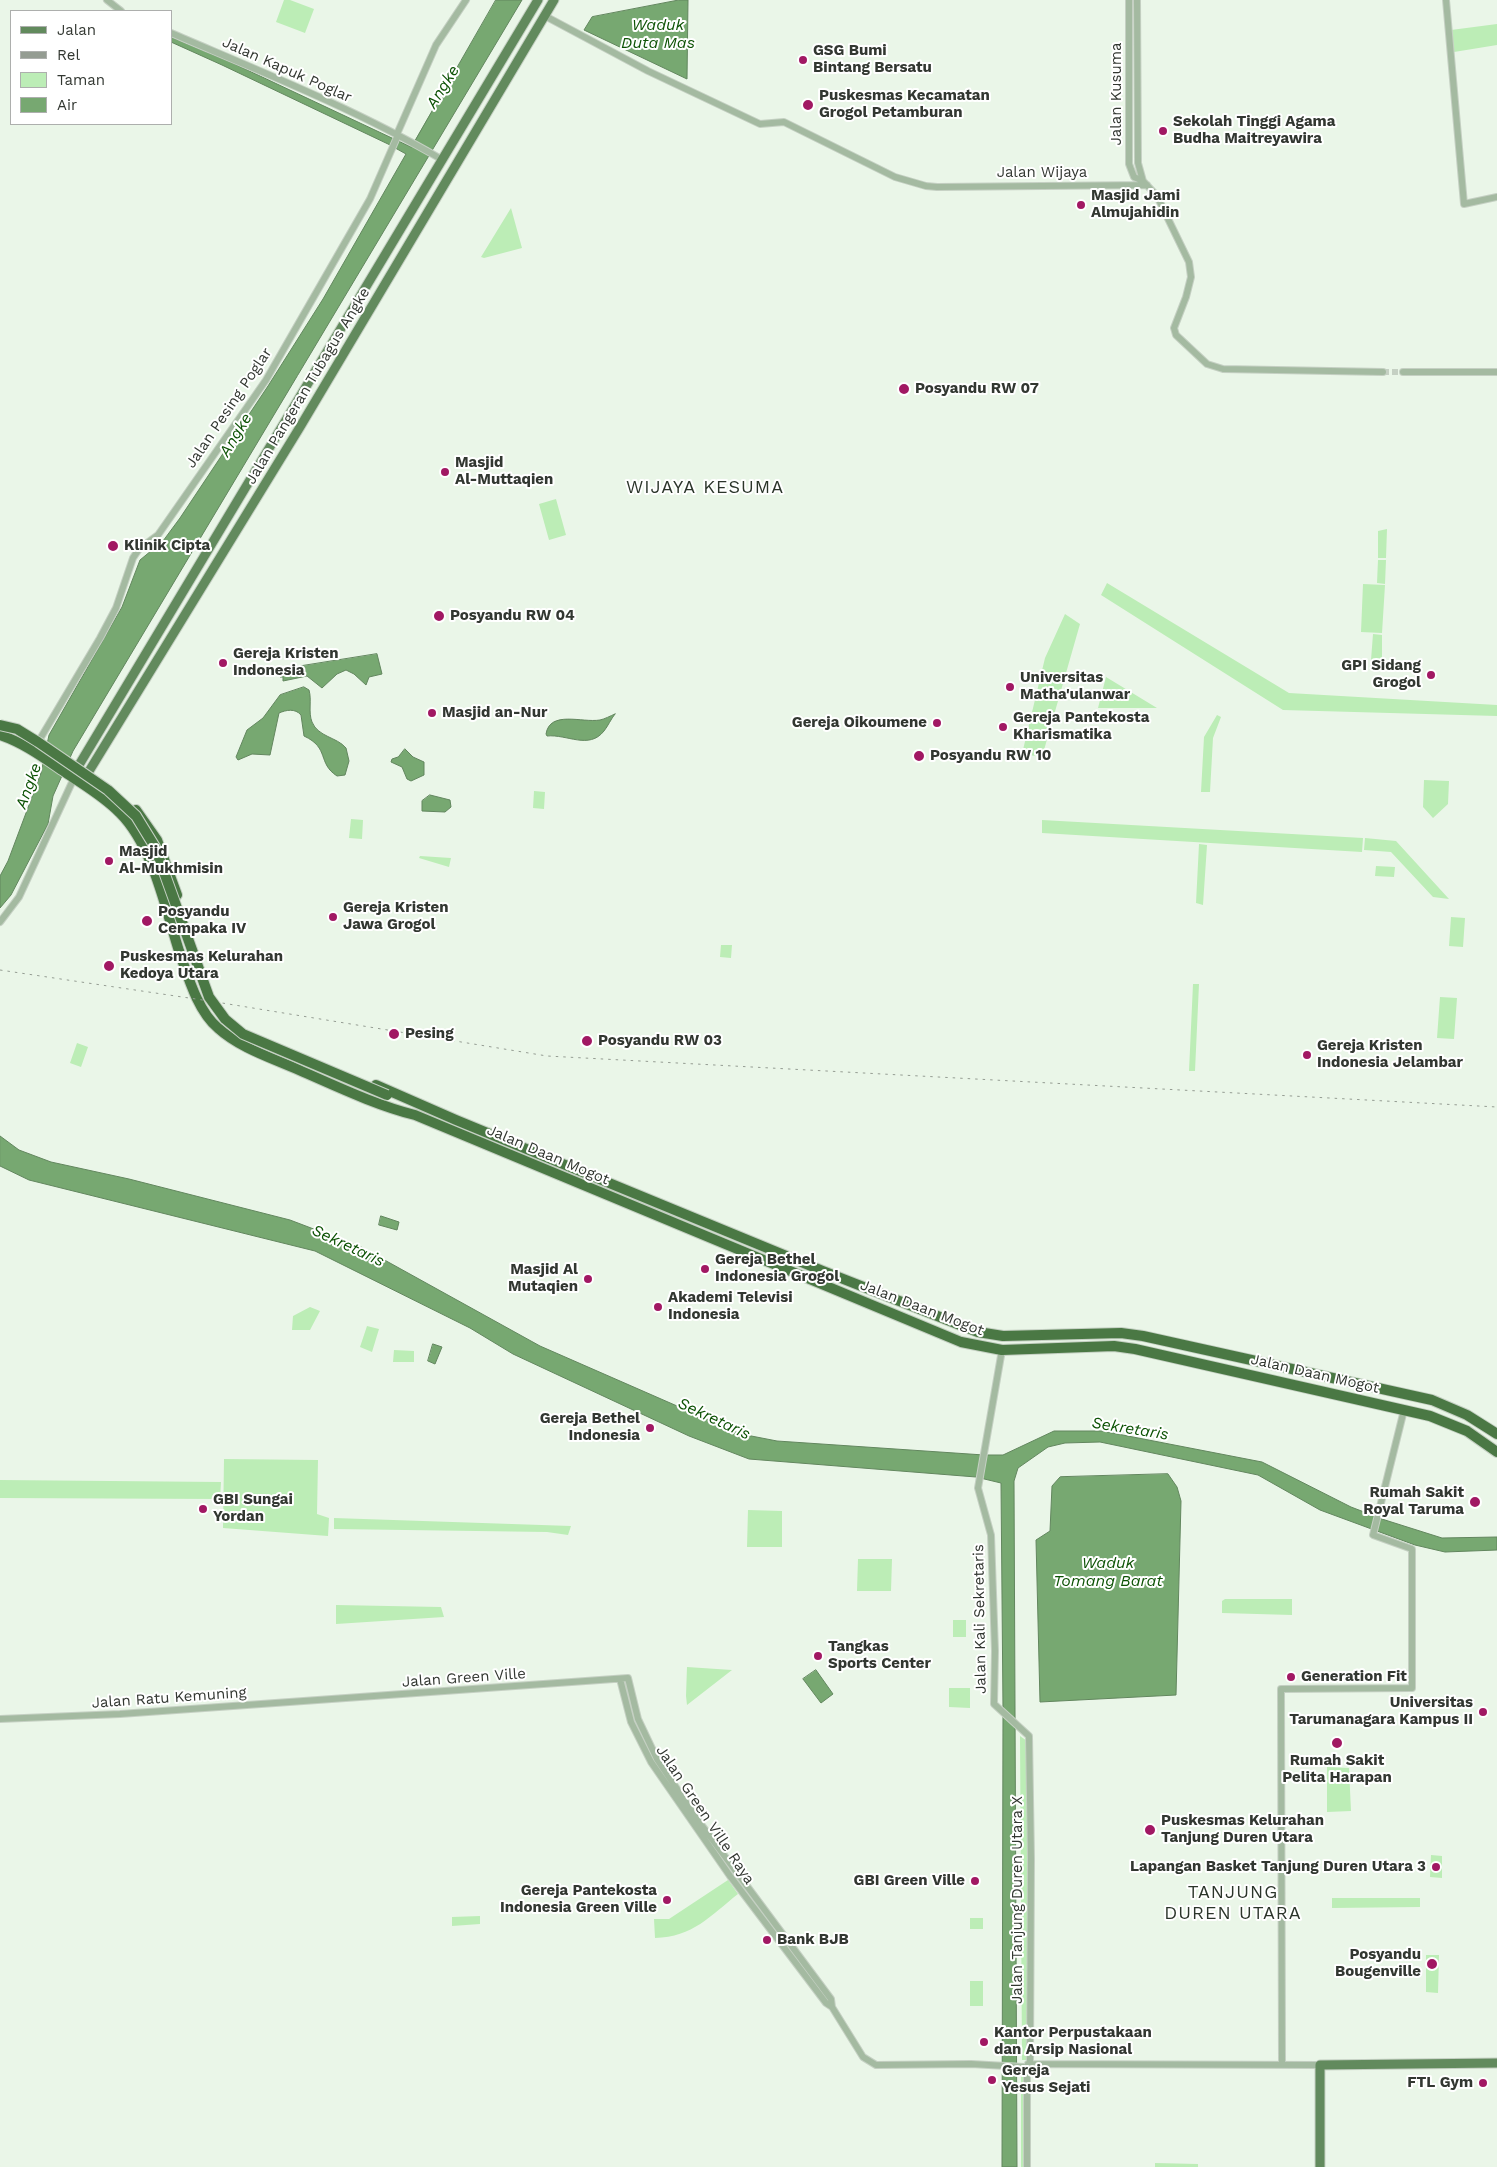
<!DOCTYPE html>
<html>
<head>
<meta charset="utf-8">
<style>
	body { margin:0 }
	#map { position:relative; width:1497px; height:2167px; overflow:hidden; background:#eaf6e8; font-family:"Work Sans",sans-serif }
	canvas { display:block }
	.legend { position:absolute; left:10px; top:10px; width:162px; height:115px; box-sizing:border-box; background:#fff; border:1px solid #adafad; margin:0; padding:6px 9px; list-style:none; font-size:15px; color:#323731 }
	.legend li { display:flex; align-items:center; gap:10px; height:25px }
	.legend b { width:25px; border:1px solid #adafad }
</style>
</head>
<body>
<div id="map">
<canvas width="1497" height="2167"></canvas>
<ul class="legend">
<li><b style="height:6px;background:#628a5d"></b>Jalan</li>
<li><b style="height:6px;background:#949c92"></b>Rel</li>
<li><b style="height:14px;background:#bcedb6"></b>Taman</li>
<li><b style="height:14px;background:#77a871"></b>Air</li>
</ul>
</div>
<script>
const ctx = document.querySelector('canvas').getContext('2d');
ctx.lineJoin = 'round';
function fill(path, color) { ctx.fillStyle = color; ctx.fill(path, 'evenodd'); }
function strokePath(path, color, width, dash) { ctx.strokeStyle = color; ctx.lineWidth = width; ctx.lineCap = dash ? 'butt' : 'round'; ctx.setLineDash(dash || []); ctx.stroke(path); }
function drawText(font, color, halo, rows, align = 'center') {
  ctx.font = font + ' "Work Sans",sans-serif'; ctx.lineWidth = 4; ctx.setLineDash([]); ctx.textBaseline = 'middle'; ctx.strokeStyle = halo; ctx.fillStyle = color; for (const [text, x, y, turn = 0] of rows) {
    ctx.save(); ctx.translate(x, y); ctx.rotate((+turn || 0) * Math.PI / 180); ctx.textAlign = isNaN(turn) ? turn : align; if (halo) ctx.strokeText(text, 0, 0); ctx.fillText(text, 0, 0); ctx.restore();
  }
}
fill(new Path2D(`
	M284,0H290L314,9L305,33L276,22Z
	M1497,24V45L1454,52L1451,30Z
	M511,208L522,248L484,258L481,257Z
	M556,499L566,535L549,540L539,504Z
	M1387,529L1386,558H1378V531Z
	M1378,560H1386L1385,584L1377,583Z
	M1107,583L1289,693L1497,705V716L1283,710L1101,595Z
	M1363,584L1385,585L1382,633L1361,632Z
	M1065,614L1080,624L1042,757L1022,754L1045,658Z
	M1373,634L1382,635V661L1371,660Z
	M1106,677L1157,708H1098Z
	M1217,715L1221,717L1213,738L1210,792H1201L1204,737Z
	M1424,780L1449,781L1448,804L1433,818L1423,807Z
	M534,791L545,792L544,809L533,808Z
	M351,819L363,820L362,839L349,838Z
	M1042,820L1363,838L1362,852L1042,833Z
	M1365,838L1396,841L1449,899L1433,897L1391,852L1364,850Z
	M1199,844L1207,845L1203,905L1196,903Z
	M420,856L451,858L449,867L419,858Z
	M1376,866L1395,867L1394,877L1375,876Z
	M1451,917L1465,918L1463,947L1449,946Z
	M721,945H732L731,958L720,957Z
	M1193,984H1199L1195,1071H1189Z
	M1440,997L1457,998L1454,1039L1437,1038Z
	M77,1043L88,1047L81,1067L70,1063Z
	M310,1307L320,1311L310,1330H292L293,1316Z
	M367,1326L379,1329L372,1352L360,1347Z
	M394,1350L414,1351V1362H393Z
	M224,1459L318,1460L317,1514L329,1518L328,1536L223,1528Z
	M0,1480L221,1482L220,1499L0,1498Z
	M748,1510L782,1511V1547H747Z
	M334,1518L571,1526L568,1535L547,1532L334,1529Z
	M858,1559H892L891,1591H857Z
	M1225,1599H1292V1615L1222,1613V1601Z
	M336,1605L441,1607L444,1617L336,1624Z
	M953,1620H966V1637H953Z
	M687,1667L732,1670L687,1705L686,1696Z
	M949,1688H970V1708L949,1707Z
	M1020,1736L1027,1741L1028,2060H1022Z
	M1327,1767L1349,1768L1351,1811L1327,1812Z
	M1431,1855L1442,1856V1878L1430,1877Z
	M728,1880L738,1894C710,1916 693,1937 655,1938L654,1919H669Z
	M1332,1898H1420V1907L1332,1908Z
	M480,1916V1924L452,1926V1917Z
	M970,1918H983V1929H970Z
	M1426,1955H1439L1438,1993L1426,1992Z
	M970,1981H983V2006H970Z
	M1021,2072L1025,2075V2167H1021Z
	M1155,2163L1198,2164V2167H1155Z`), '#bcedb6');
const water = new Path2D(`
	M496,0H522L73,751L53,796L48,824L11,895L0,908V876L8,861L41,773L49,735L122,607L140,560L163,541L180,518L268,386L323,299L406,154L388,144L222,65L171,42V37L226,60L411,147Z
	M679,0H688L687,79L584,30L592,17Z
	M377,654L382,674L369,677L366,685L354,674L346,670L337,674L322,688L307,676L283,681V677H280L283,669Z
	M304,687L309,690C312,700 308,712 312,722C318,737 337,737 346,748L349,761L345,775L337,776C317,763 330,748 304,736L301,715C295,708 286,710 279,713L270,755L252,754L238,760L236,757L247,730L263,718L280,695Z
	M615,714C611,719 608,726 604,731C589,750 567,734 547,736L546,734C550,710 582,723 600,720C605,719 610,716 615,714Z
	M405,749L413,757L424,762V775L411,781L407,779L402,767L391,762L392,759L398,757Z
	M430,795L450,800L451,807L445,812L422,811V801Z
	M0,1136L19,1150L51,1162L129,1179L290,1220L361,1247L540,1346L741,1434L777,1441L984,1455H1003L1054,1431H1102L1262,1462L1351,1507L1385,1520L1442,1538L1497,1537V1550L1445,1552L1415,1545L1320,1510L1258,1475L1100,1442L1065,1443L1048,1447L1018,1468L1014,1481L1017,2167H1002L1003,1709L1001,1483L976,1477L749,1459L689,1436L513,1354L470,1328L315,1251L29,1180L0,1166Z
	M381,1216L399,1222L397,1230L379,1225Z
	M433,1344L442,1347L435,1364L428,1361Z
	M1168,1474L1177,1487L1181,1501L1176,1695L1040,1702L1036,1540L1050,1531L1052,1486L1060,1477Z
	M816,1670L833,1694L821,1703L803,1679Z`);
fill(water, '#77a871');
strokePath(water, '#62865e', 1);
strokePath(new Path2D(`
	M1383,372H1403`), '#c5d0c3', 6, [6, 3]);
const minor = new Path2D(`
	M107,0L121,11
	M1129,0V164L1134,177L1143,181L1157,196L1189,262L1191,277L1186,297L1174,328L1176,335L1207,364L1223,369L1383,372
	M1137,0L1138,163L1143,181
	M1446,0L1464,204L1497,197
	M545,16L648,71L760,124L784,122L895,177L926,186L937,187L1147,185
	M171,33C262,72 355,109 441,159
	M397,134L436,45L466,0
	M1403,372H1497
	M40,739L100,638L116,608L133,558L139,549L158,535L266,380L370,199L398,135
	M0,922L19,897L74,778
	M1002,1350L978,1488L991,1535L995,1651L994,1704L1029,1736L1031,1859L1030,2064
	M620,1679L631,1722L651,1762L730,1876L826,2003L832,2007
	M0,1719L120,1714L628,1678L638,1719L657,1759L697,1819L831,1999L832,2007L863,2057L876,2065L971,2064L1024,2067L1027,2075V2167
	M1028,2064L1320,2065
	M1282,2065L1281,1689L1412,1688V1549L1373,1535L1404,1410`);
const major = new Path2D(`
	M79,765L538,0
	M83,781L300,427L554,0
	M1320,2167V2065L1497,2063`);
const highway = new Path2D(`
	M0,735C24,743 44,758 65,772C84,785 105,797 120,813C153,846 165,907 179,951C188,976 197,1010 218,1028C240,1048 272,1058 299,1070C336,1086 375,1105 415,1115L961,1342L1002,1350L1114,1346L1135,1349L1430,1416L1467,1431L1497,1452
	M136,810L157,840L177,895
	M376,1085L456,1120L823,1271L978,1332L1003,1336L1121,1333L1143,1336L1432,1400L1467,1415L1497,1434`);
strokePath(minor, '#c5d0c3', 8);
strokePath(major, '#c5d0c3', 11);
strokePath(highway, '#c5d0c3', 12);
strokePath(minor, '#a4baa1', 6);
strokePath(major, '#628a5d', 9);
strokePath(highway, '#4a7844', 10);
strokePath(new Path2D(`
	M0,970L216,1002L547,1056L1497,1107`), '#949c92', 1, [2.5, 5]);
const highwayBridge = new Path2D(`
	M0,725L17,729L38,742L108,790L136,816L155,847L209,997L225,1019L243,1034L387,1095`);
strokePath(highwayBridge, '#c5d0c3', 12, []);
strokePath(highwayBridge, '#4a7844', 10);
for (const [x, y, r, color] of [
	[803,60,5,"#a11863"],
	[808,105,6,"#a11863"],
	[1163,131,5,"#a11863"],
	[1081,205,5,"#a11863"],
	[904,389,6,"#a11863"],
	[445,472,5,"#a11863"],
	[113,546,6,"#a11863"],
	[439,616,6,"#a11863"],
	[223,663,5,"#a11863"],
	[1431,675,5,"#a11863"],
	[1010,687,5,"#a11863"],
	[432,713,5,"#a11863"],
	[937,723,5,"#a11863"],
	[1003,727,5,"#a11863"],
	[919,756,6,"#a11863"],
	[109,861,5,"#a11863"],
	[333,917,5,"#a11863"],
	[147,921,6,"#a11863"],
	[109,966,6,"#a11863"],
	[394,1034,6,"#a11863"],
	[587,1041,6,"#a11863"],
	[1307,1055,5,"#a11863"],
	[705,1269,5,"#a11863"],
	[588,1279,5,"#a11863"],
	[658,1307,5,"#a11863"],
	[650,1428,5,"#a11863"],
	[1475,1502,6,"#a11863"],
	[203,1509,5,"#a11863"],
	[818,1656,5,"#a11863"],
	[1291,1677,5,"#a11863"],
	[1483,1712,5,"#a11863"],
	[1337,1743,6,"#a11863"],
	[1150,1830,6,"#a11863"],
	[1436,1867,5,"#a11863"],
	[975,1881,5,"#a11863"],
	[667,1900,5,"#a11863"],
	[767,1940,5,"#a11863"],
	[1432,1964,6,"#a11863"],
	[984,2042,5,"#a11863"],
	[992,2080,5,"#a11863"],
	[1483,2083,5,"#a11863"]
]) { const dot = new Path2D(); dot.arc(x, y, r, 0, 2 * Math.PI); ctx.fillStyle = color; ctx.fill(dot); strokePath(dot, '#fff', 2); }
drawText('bold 15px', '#323731', '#fff', [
	["GSG Bumi",813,51],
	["Bintang Bersatu",813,68],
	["Puskesmas Kecamatan",819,96],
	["Grogol Petamburan",819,113],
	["Sekolah Tinggi Agama",1173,122],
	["Budha Maitreyawira",1173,139],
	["Masjid Jami",1091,196],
	["Almujahidin",1091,213],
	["Posyandu RW 07",915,389],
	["Masjid",455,463],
	["Al-Muttaqien",455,480],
	["Klinik Cipta",124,546],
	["Posyandu RW 04",450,616],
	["Gereja Kristen",233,654],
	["Indonesia",233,671],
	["GPI Sidang",1421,666,"right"],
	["Grogol",1421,683,"right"],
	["Universitas",1020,678],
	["Matha'ulanwar",1020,695],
	["Masjid an-Nur",442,713],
	["Gereja Pantekosta",1013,718],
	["Kharismatika",1013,735],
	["Gereja Oikoumene",927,723,"right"],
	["Posyandu RW 10",930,756],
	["Masjid",119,852],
	["Al-Mukhmisin",119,869],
	["Gereja Kristen",343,908],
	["Jawa Grogol",343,925],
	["Posyandu",158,912],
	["Cempaka IV",158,929],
	["Puskesmas Kelurahan",120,957],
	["Kedoya Utara",120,974],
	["Pesing",405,1034],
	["Posyandu RW 03",598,1041],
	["Gereja Kristen",1317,1046],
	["Indonesia Jelambar",1317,1063],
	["Gereja Bethel",715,1260],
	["Indonesia Grogol",715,1277],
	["Masjid Al",578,1270,"right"],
	["Mutaqien",578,1287,"right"],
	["Akademi Televisi",668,1298],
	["Indonesia",668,1315],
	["Gereja Bethel",640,1419,"right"],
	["Indonesia",640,1436,"right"],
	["Rumah Sakit",1464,1493,"right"],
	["Royal Taruma",1464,1510,"right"],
	["GBI Sungai",213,1500],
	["Yordan",213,1517],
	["Tangkas",828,1647],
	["Sports Center",828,1664],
	["Generation Fit",1301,1677],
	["Universitas",1473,1703,"right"],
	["Tarumanagara Kampus II",1473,1720,"right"],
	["Rumah Sakit",1337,1761,"center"],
	["Pelita Harapan",1337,1778,"center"],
	["Puskesmas Kelurahan",1161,1821],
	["Tanjung Duren Utara",1161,1838],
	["Lapangan Basket Tanjung Duren Utara 3",1426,1867,"right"],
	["GBI Green Ville",965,1881,"right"],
	["Gereja Pantekosta",657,1891,"right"],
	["Indonesia Green Ville",657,1908,"right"],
	["Bank BJB",777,1940],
	["Posyandu",1421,1955,"right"],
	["Bougenville",1421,1972,"right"],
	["Kantor Perpustakaan",994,2033],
	["dan Arsip Nasional",994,2050],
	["Gereja",1002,2071],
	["Yesus Sejati",1002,2088],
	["FTL Gym",1473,2083,"right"]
], 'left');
drawText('15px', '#323731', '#fff', [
	["Jalan Kapuk Poglar",287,70,24],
	["Jalan Kusuma",1117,94,-90],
	["Jalan Wijaya",1042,173],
	["Jalan Pangeran Tubagus Angke",308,386,-59],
	["Jalan Pesing Poglar",229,408,-56],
	["Jalan Daan Mogot",548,1155,23],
	["Jalan Daan Mogot",922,1308,21],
	["Jalan Daan Mogot",1315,1374,13],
	["Jalan Kali Sekretaris",980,1619,-91],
	["Jalan Green Ville",464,1678,-4],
	["Jalan Ratu Kemuning",169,1698,-4],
	["Jalan Green Ville Raya",705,1815,56],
	["Jalan Tanjung Duren Utara X",1018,1900,-90]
]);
drawText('italic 16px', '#0c5204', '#fff', [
	["Waduk",658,25],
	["Duta Mas",658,43],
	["Angke",443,87,-58],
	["Angke",236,435,-59],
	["Angke",29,786,-70],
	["Sekretaris",348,1246,25],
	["Sekretaris",714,1419,25],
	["Sekretaris",1130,1429,9],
	["Waduk",1108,1563],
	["Tomang Barat",1108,1581]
]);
ctx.letterSpacing = '1px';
drawText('18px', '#2b352a', '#fff', [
	["WIJAYA KESUMA",705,488],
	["TANJUNG",1233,1893],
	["DUREN UTARA",1233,1914]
]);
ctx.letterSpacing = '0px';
</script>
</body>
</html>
